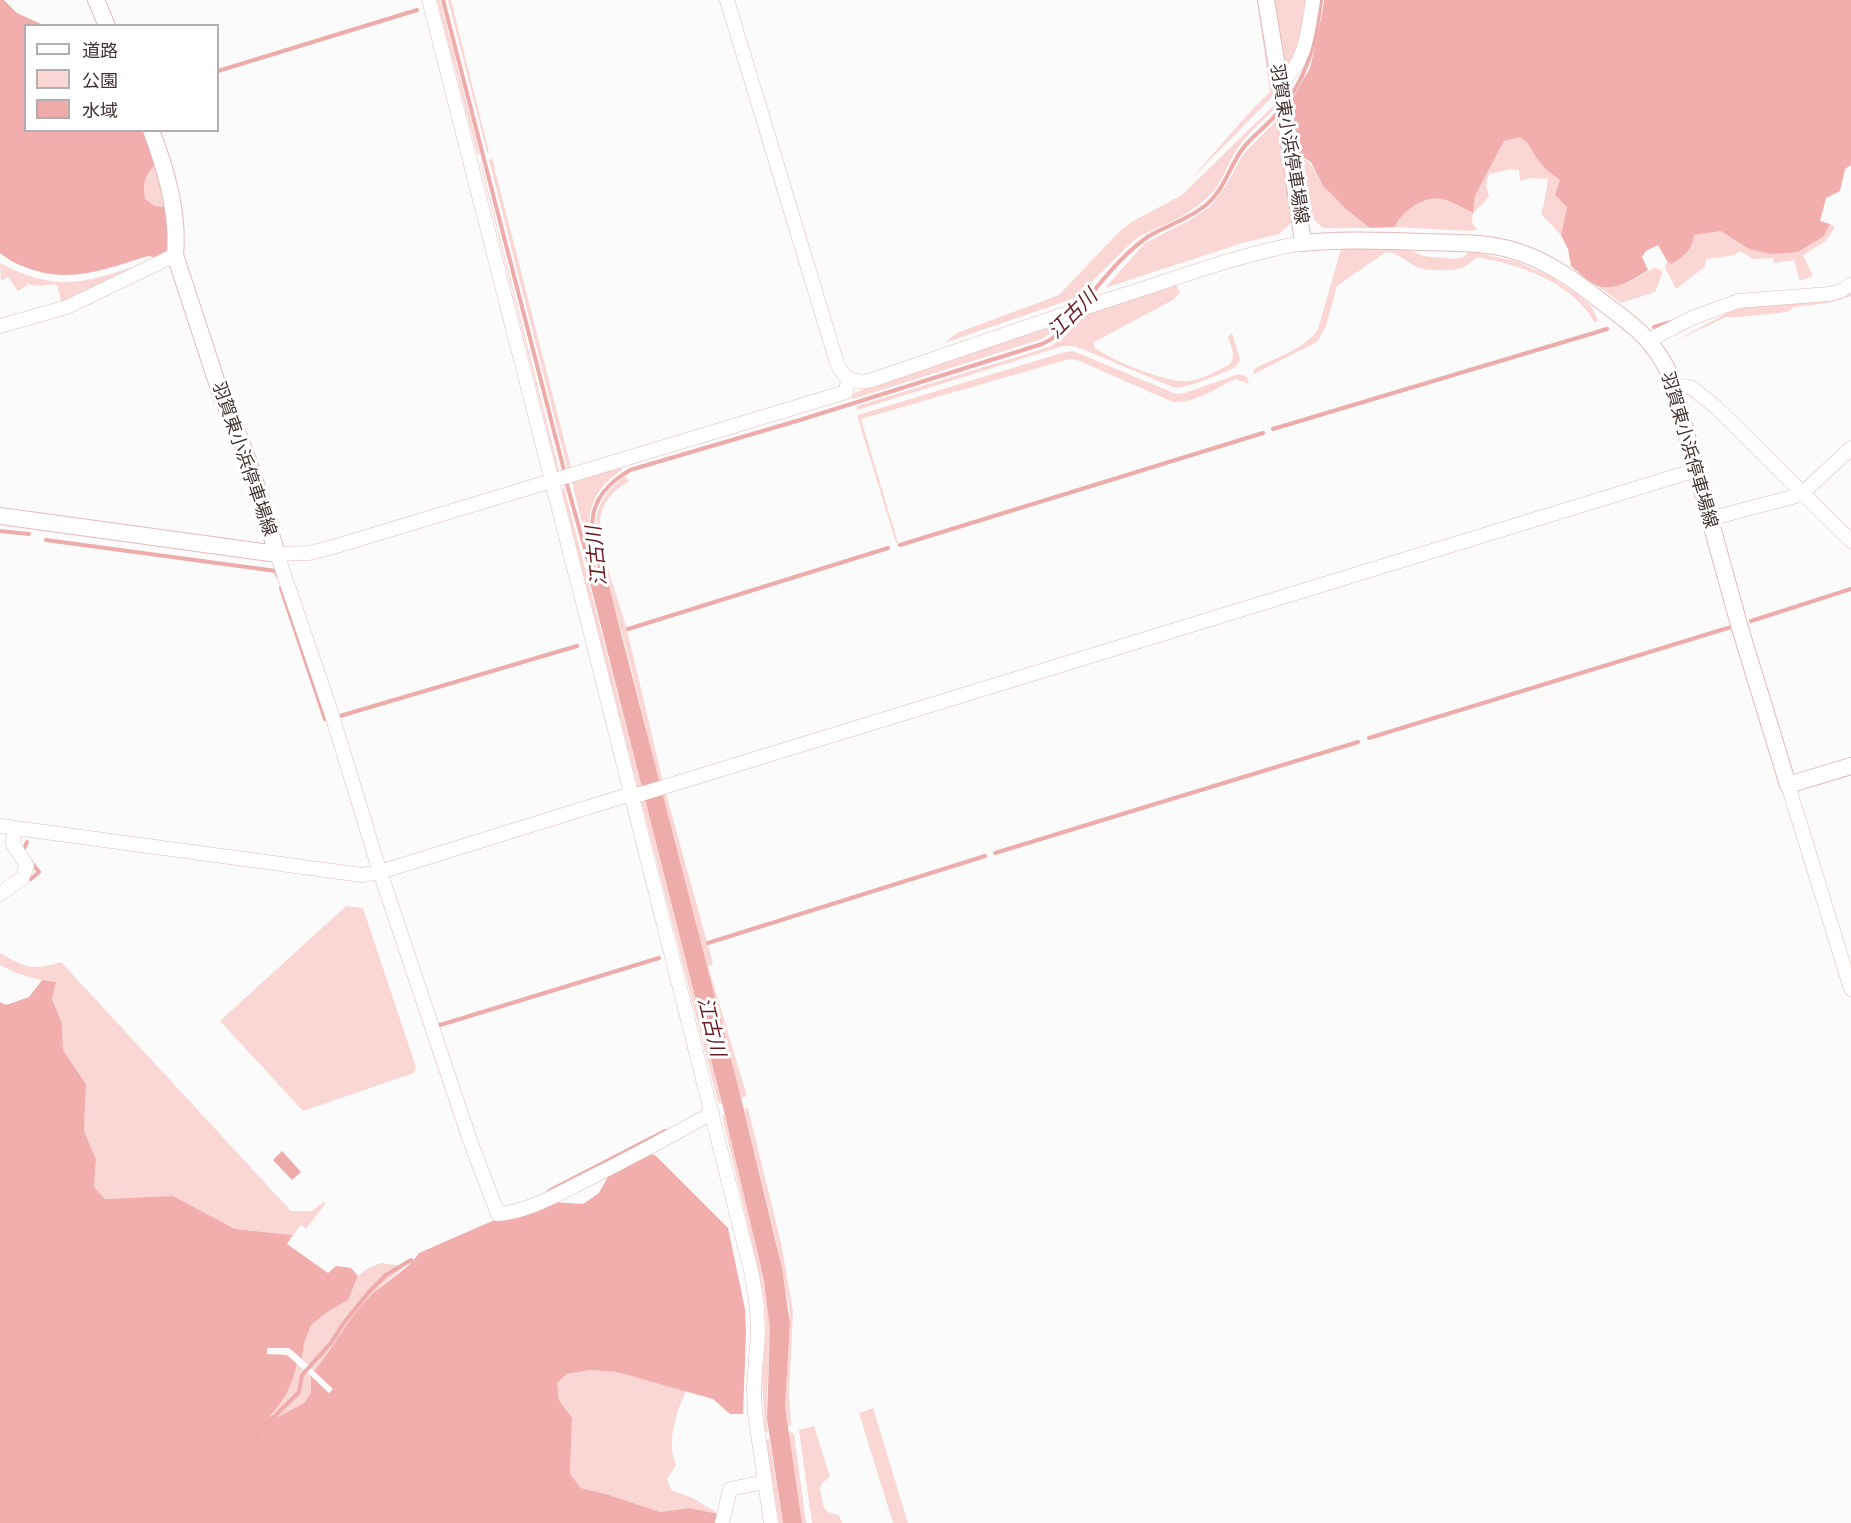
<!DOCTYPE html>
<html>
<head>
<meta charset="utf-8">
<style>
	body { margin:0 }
	#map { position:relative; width:1851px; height:1523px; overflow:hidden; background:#fbfbfb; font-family:Inter,"Noto Sans JP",sans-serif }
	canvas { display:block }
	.legend { position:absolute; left:24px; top:24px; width:195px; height:108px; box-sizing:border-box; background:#fff; border:2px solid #b3adad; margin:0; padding:8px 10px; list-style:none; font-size:18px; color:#423332 }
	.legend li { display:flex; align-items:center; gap:12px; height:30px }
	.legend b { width:30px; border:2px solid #b3adad }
</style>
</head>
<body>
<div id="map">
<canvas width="1851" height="1523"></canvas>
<ul class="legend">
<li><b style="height:8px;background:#fff"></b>道路</li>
<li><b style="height:16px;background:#fad6d5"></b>公園</li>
<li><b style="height:16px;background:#edaba9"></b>水域</li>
</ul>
</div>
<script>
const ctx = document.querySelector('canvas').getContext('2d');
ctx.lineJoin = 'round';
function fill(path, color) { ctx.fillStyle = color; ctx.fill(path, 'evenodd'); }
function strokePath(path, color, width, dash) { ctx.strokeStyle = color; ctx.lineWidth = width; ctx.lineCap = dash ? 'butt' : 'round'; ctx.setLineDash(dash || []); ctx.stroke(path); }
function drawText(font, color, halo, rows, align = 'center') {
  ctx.font = font + ' Inter,"Noto Sans JP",sans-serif'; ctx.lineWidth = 6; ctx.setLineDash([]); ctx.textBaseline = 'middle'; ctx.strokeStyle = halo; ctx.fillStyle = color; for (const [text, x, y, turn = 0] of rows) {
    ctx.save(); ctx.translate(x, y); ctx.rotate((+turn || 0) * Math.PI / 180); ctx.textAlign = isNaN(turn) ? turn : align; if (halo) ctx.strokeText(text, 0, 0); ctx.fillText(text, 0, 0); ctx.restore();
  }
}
fill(new Path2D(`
	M437,0H440L480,155L477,153Z
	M448,0H451L489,153L487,152Z
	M1257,0H1260L1275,94L1190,180L1247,115L1270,92Z
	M1272,0H1310L1298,56L1285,74Z
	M1274,105L1276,107C1263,121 1246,134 1236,151C1226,166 1223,182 1210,195C1199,206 1183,216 1169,223C1156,229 1143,233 1132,242L1075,298L944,343L957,333L1059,295L1120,231L1130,223L1182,195Z
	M1276,121L1280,127L1294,220L1279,234L1239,244L1105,288L1145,243L1188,221L1211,206L1225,187L1244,153Z
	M1520,137C1533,147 1531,148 1538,160C1544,169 1552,174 1561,180L1567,207L1561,235L1541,214L1544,204L1548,179L1529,178L1520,181L1519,170L1512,169L1489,174L1486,185L1489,197L1473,213L1472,223L1477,229L1472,231L1395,227C1402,211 1423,196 1442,199C1453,202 1463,208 1472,213L1475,196L1504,141Z
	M492,158L572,471H568L489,160Z
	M1303,158C1314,164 1316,175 1323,185C1335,202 1355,213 1370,228H1323L1312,218Z
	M159,161L169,207L155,206L145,199C143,180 145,175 159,161Z
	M480,162H481L560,474H558Z
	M1830,224L1835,227L1826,241L1803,255L1813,276L1800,281L1794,260L1774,263L1773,258L1753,259L1740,251L1735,255L1706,259L1705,267C1694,274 1686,282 1676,289L1665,267L1667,261L1671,264L1693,235L1721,231L1824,236Z
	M1341,249H1406L1424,256L1454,259L1463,257L1471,251L1518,262L1551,277L1578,295L1591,306L1598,320L1595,323C1574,283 1519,264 1477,257C1463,269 1459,271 1439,270C1433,270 1426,270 1420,268C1408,264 1400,253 1386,252L1337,286L1326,326L1317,342L1254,374L1253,371L1256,368C1275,358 1307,348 1318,329Z
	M0,263C56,293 85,283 142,264L62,304L57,285C47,283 38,288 28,284L18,291L8,277L1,281Z
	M1655,268L1661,270L1662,274L1655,292L1621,303L1598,286C1610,286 1623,285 1633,280C1641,277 1646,271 1655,268Z
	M1176,285L1180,293L1173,300L1094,342V346C1105,359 1173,385 1189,381C1203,379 1216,371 1229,365C1237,357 1231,347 1228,337L1232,333L1240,359C1239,362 1238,365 1235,367C1225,373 1186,388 1175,388L1082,349L1074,346H1063L857,410V406L1049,347L1063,338L1086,314Z
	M1851,293V296L1828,303L1794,307L1787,312L1740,317H1726L1671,343L1731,311L1743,308L1811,300Z
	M1059,323L1054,330L1042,339L853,399L852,395L856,392Z
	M1073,351L1176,394L1185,393L1239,374L1247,377L1249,384L1235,379C1216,388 1194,404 1173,402L1077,360L1069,359L861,419L898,543H896L858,419V415L1065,352Z
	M619,466L622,470C579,498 587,532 598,576L595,577L572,482Z
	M626,476L629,481C614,490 602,502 600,520C597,547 619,599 626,627C639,679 651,731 663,783L659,784C646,730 634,676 619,623C612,598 592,544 596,520C598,501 610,487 626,476Z
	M564,487L642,789H638L562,490Z
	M665,790L713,964L708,966L747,1096L741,1098L661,792Z
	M644,797L722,1104L718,1102L641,801Z
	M346,906L363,908L416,1067L414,1073L303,1111L220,1021Z
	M0,953C26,968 32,971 61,962L291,1211H312L325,1201V1204L306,1229L301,1225L293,1235L235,1229L173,1196L105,1199L94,1187L96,1159L84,1131L86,1084L63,1050L62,1023L52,999L56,982C31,978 23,977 0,965Z
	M748,1108L782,1248L793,1312L789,1394L791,1424L788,1427L785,1407L790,1324L789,1307L778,1249L744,1109Z
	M722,1115H725L764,1280C767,1295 769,1310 770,1326C771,1362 764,1397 768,1433L765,1431L762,1379L766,1328L765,1305L761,1282Z
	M381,1263L405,1266C393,1277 379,1286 369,1298C348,1320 333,1347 314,1371L302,1359L304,1344L311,1324L354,1287L358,1276L368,1268Z
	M297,1364L311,1376V1393L304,1403L272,1420L269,1417C285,1400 292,1385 297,1364Z
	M590,1370L617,1372L686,1391C676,1413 666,1442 676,1465L667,1479L671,1490L693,1498L719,1514L689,1508L660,1512L606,1494L581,1488L570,1474L572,1418L559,1400L557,1383L567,1374Z
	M873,1408L908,1523H893L859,1413Z
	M814,1426L830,1477L822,1483L820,1488L823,1506L828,1512L839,1515L842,1523H812L799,1430Z
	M791,1432L794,1434L806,1523H802L788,1433Z
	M769,1438L783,1523H779L766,1441Z`), '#fad6d5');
fill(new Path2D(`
	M0,0H4L17,13L43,25L26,26V130L146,131L159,161C145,175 143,180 145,199L155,206L169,207L173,238L166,255L158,258L148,256C105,269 70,285 25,267C16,264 7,259 0,253Z
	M1324,0H1851V165L1845,169L1840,191L1826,198L1820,221L1830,224L1824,236L1798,252L1772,254L1749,249L1721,231L1694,235C1692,250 1684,257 1671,264L1667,261L1658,245L1646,251L1642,257L1648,270C1635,279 1615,291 1598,286C1589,283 1579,272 1571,266L1568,249L1561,235L1567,207L1555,195L1560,180C1552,174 1544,169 1538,160C1530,148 1533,147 1520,137L1504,141L1475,196L1473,213C1463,208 1453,202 1442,199C1423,196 1402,211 1395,227L1370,228L1346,209L1323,186L1311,162L1298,154L1289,104L1310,68L1322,14Z
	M42,980L56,982L52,999L62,1023L63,1050L86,1084L84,1131L96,1159L94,1187L105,1199L173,1196L235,1229L293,1235L287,1244L328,1273L336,1266L351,1268L358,1276L348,1300L327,1312L311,1325L304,1344L302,1359L289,1348H267V1354L287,1355L297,1364C292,1385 285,1400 270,1416L272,1420L304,1403L311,1393V1376L329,1393L333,1389L314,1371C334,1347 348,1318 370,1296C384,1283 410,1268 419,1253L497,1219L554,1202L583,1204L599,1193L610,1173L648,1154L655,1155L728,1228L745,1309L746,1332L743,1414H730L713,1399L617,1372L590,1370L567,1374L557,1383L559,1400L572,1418L570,1474L581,1488L606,1494L660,1512L689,1508L719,1514L718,1523H0V1002L6,1005L29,997Z`), '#f1aead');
fill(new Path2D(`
	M606,575L741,1098L782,1268L790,1324L785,1407L802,1523H783L767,1419L770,1328L764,1280L725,1115L589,579Z
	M282,1151L301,1172L292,1180L273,1160Z`), '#edaba9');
strokePath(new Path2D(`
	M443,0L565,474
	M218,71L417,10
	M1289,98C1310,70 1317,34 1321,0
	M1085,302C1102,280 1126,251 1149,236C1168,225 1189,219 1206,205C1224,190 1228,170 1241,151C1251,136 1268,126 1279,111
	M1654,327L1671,322
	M1273,429L1607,329
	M566,481L594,581
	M0,531L29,534
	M46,540L276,571L277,575
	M900,545L1263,433
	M601,579L602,575C589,527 582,499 630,470L800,420L1042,344C1056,338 1066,328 1075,316
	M281,588L325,719
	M1751,621L1851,589
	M628,629L888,548
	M340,716L577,646
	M1369,738L1731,627
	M23,851L27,842
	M995,853L1358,742
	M31,862L39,872L31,879
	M708,943L985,856
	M440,1025L659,958
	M549,1191L665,1131
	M257,1437L262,1426L275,1416L299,1392L302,1375L331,1343L343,1324L368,1293L386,1275L411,1260`), '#edaba9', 4);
const minor = new Path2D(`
	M429,0L592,638L752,1275L757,1308L758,1333L754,1386L755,1413L771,1523
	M727,0L837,363C844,380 856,384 872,380C960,350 1048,319 1136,291C1191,273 1246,253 1303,243
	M1280,83C1306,64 1308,30 1313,0
	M0,326L67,307L175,255
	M1649,340L1692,318L1738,301L1829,294L1840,291L1851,285
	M1675,390L1685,386L1692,388L1716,407L1851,541
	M1709,519L1796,496L1807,489L1851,448
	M1788,785L1851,989
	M0,826L362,875L380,872L631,794H641L1696,470
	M0,894L22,878L27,866L13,844L14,828
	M712,1113C671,1136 630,1158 588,1179C559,1193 531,1211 498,1214L472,1146L380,872L331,712L277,554L309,553L333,547L846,392L848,379
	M722,1523L730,1489L764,1482`);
const major = new Path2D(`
	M96,0L107,26
	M1266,0L1285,115L1303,243C1344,239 1385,241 1426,242C1454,243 1485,242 1512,250C1548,260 1578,283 1606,305C1636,327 1654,341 1670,375L1740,628L1788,785L1851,766
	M0,516L277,554C261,502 247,447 222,398L175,255C179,213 166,169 151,130`);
strokePath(minor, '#e3bbba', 15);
strokePath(major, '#e3bbba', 18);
strokePath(minor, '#fff', 14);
strokePath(major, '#fff', 16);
drawText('18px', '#423332', '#fff', [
	["羽賀東小浜停車場線",1289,144,81],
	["羽賀東小浜停車場線",1689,450,74],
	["羽賀東小浜停車場線",244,459,71]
]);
drawText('italic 20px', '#681b22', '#fff', [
	["江古川",1073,314,-45],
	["江古川",597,556,-96],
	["江古川",711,1027,76]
]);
</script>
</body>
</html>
